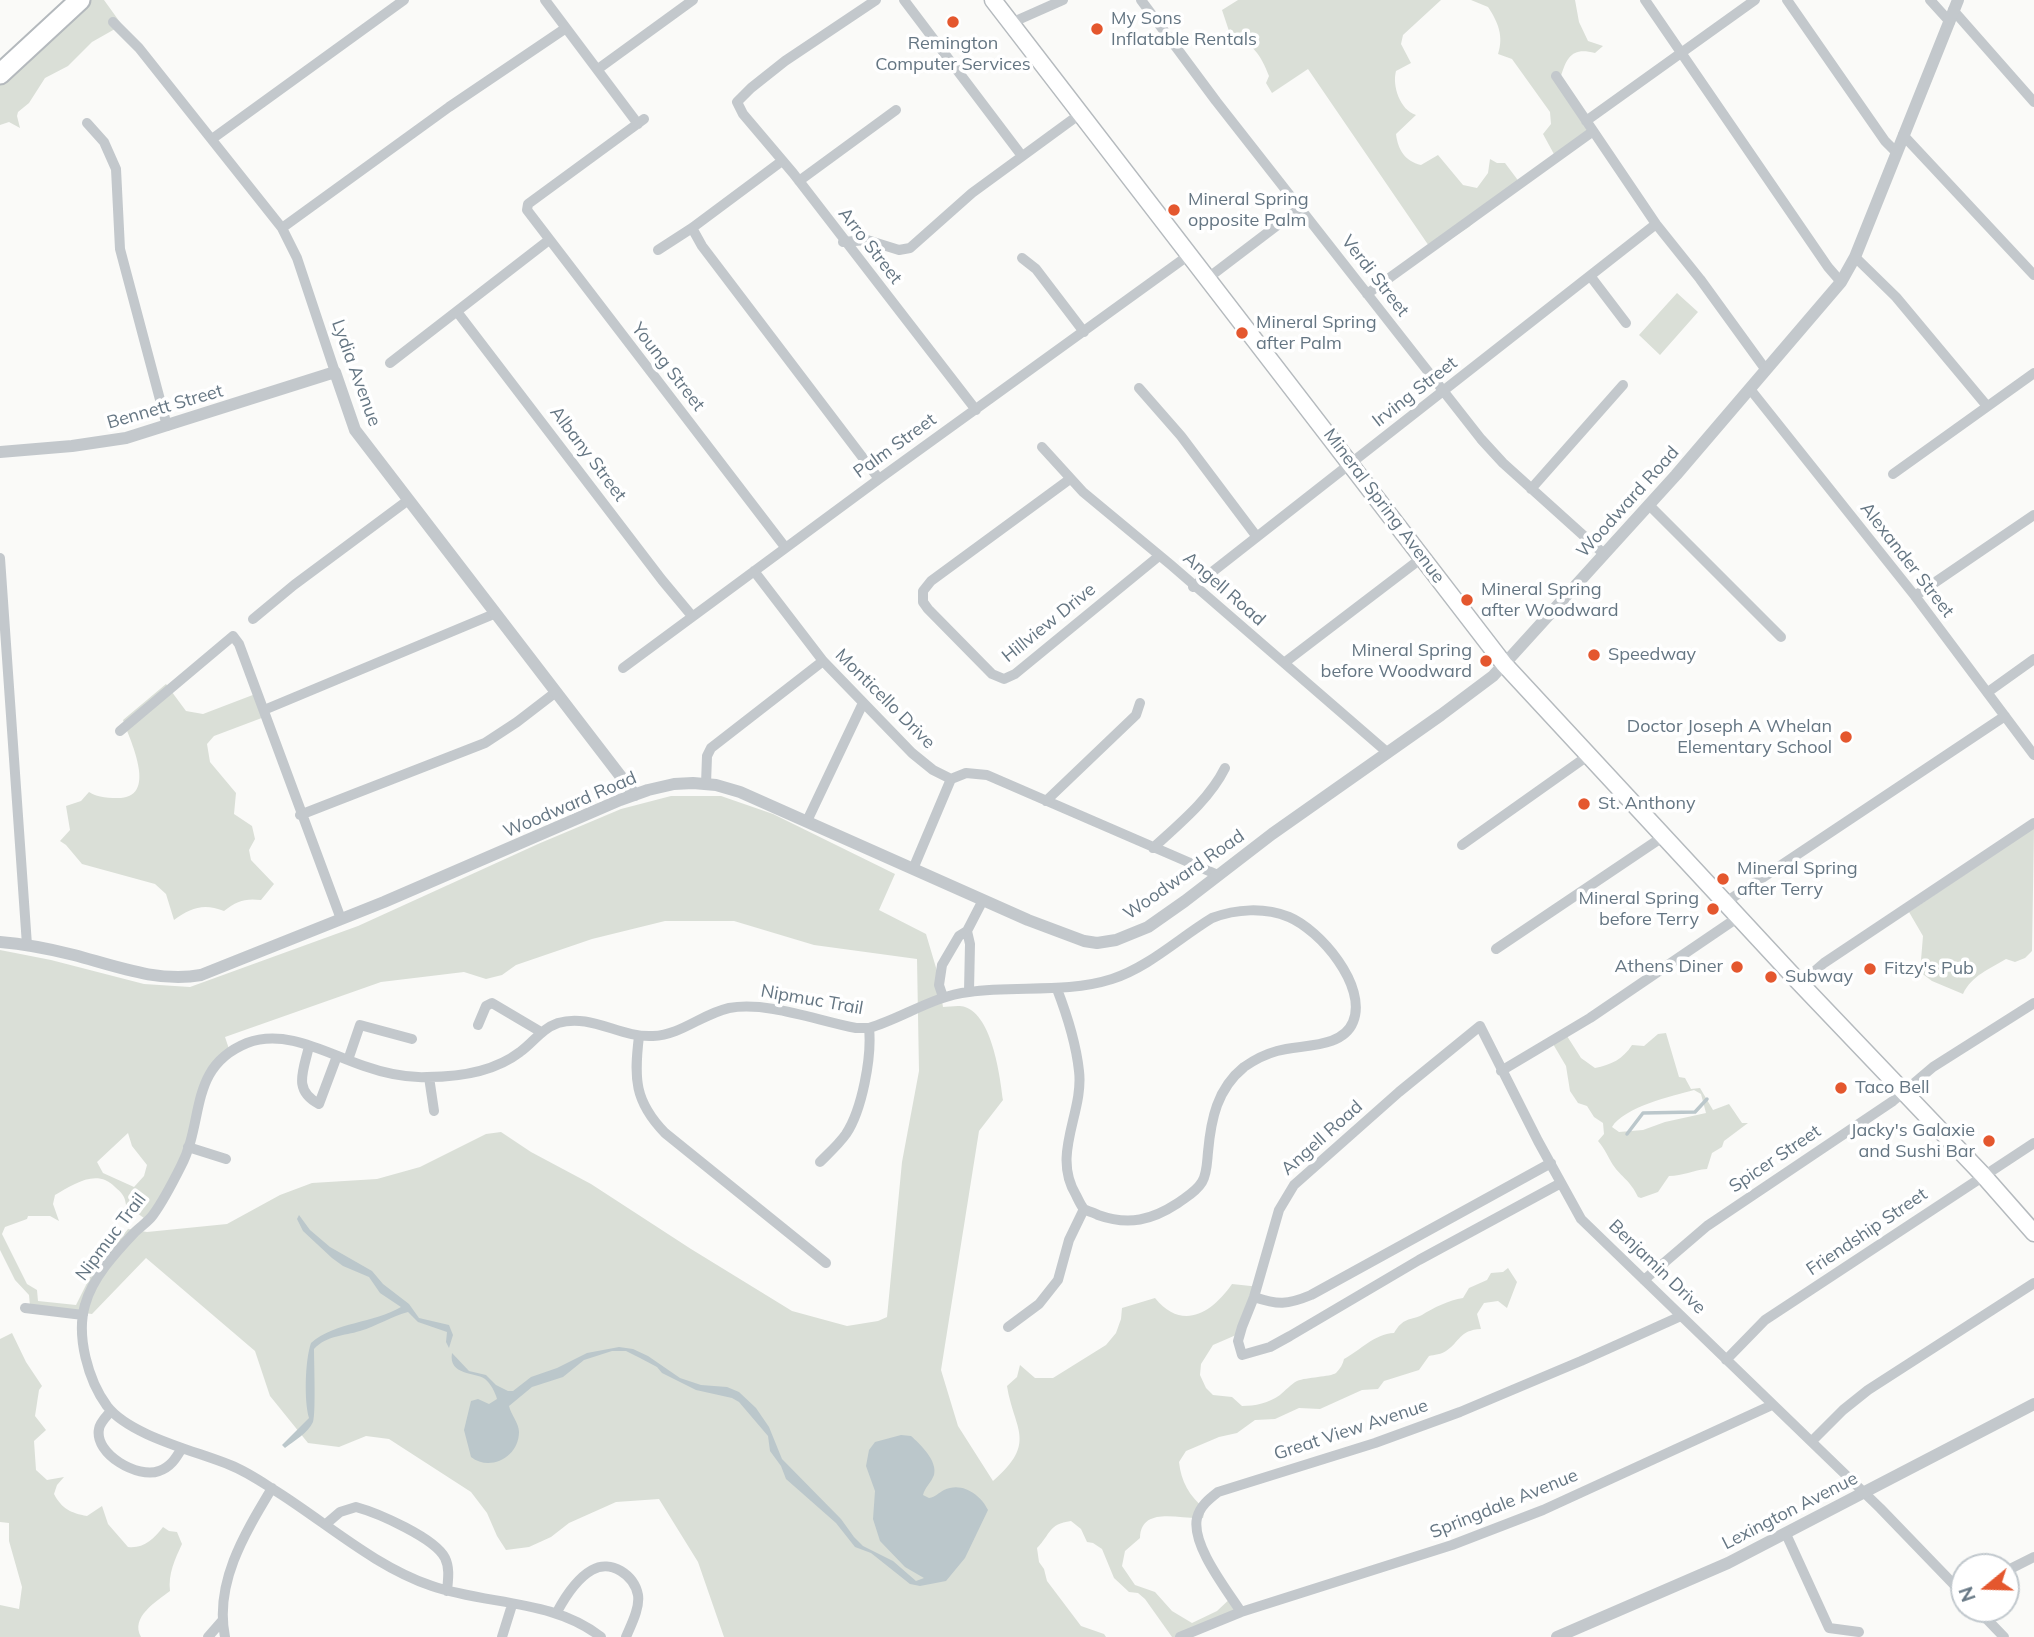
<!DOCTYPE html>
<html>
<head>
<meta charset="utf-8">
<style>
	body { margin:0 }
	#map { position:relative; width:2034px; height:1637px; overflow:hidden; background:#fafaf8; font-family:Mulish,sans-serif }
	canvas { display:block }
	.north { position:absolute; left:1950px; top:1553px; width:70px; height:70px; box-sizing:border-box; background:#fff; border:2px solid #c1c8cd; border-radius:50%; rotate:251deg; font-size:19px; font-weight:700; line-height:28px; text-align:center; color:#657683 }
	.north::after { content:''; display:block; margin:auto; width:24px; height:32px; background:#e4572e; clip-path:polygon(50% 0,100% 100%,50% 72%,0 100%) }
</style>
</head>
<body>
<div id="map">
<canvas width="2034" height="1637"></canvas>
<div class="north">N</div>
</div>
<script>
const ctx = document.querySelector('canvas').getContext('2d');
ctx.lineJoin = 'round';
function fill(path, color) { ctx.fillStyle = color; ctx.fill(path, 'evenodd'); }
function strokePath(path, color, width, dash) { ctx.strokeStyle = color; ctx.lineWidth = width; ctx.lineCap = dash ? 'butt' : 'round'; ctx.setLineDash(dash || []); ctx.stroke(path); }
function drawText(font, color, halo, rows, align = 'center') {
  ctx.font = font + ' Mulish,sans-serif'; ctx.lineWidth = 7; ctx.setLineDash([]); ctx.textBaseline = 'middle'; ctx.strokeStyle = halo; ctx.fillStyle = color; for (const [text, x, y, turn = 0] of rows) {
    ctx.save(); ctx.translate(x, y); ctx.rotate((+turn || 0) * Math.PI / 180); ctx.textAlign = isNaN(turn) ? turn : align; if (halo) ctx.strokeText(text, 0, 0); ctx.fillText(text, 0, 0); ctx.restore();
  }
}
fill(new Path2D(`
	M79,0H104L122,25L92,42L68,66L45,78L29,103L18,112L17,116L20,128L9,122L0,125V67Z
	M1238,0H1441L1403,35L1401,44L1411,63L1396,71C1392,86 1400,110 1416,115L1396,134C1398,150 1405,161 1421,165L1438,155L1463,185L1477,188L1488,173L1490,159L1497,163H1505L1520,183L1469,227L1434,250L1431,249L1308,69L1272,93L1266,83L1269,76C1261,55 1252,42 1230,34L1222,10Z
	M1471,0H1575L1579,22L1588,41L1603,46L1595,53C1573,47 1567,56 1561,76L1594,130L1555,156L1543,134L1551,124L1550,112L1512,59L1498,54C1504,36 1498,22 1488,7Z
	M1677,293L1698,312L1660,355L1639,335Z
	M166,684L186,711L203,714L258,693L267,716L214,736L207,744L210,762L236,793L234,814L252,826L255,839L249,850L251,860L274,884L261,900C245,898 237,901 224,911C203,903 191,908 174,920L166,894L155,884L82,864L66,845L60,841L70,830L66,806L81,801L89,792C98,798 110,798 121,798C158,795 129,738 123,720Z
	M671,796H721L773,814L895,874L879,910L926,934L937,971L943,1007C949,1007 959,1005 965,1007C992,1016 1000,1075 1003,1100L979,1131L941,1370L958,1426L993,1481C1038,1442 1014,1430 1007,1386L1017,1377L1020,1365L1035,1378H1053L1106,1345L1116,1333L1121,1319L1122,1308L1155,1298C1182,1331 1211,1314 1232,1284L1260,1287L1243,1332L1213,1345L1201,1364L1200,1375L1206,1388L1213,1395L1232,1397L1242,1406C1255,1406 1269,1403 1280,1395C1285,1391 1291,1384 1297,1381C1307,1377 1330,1377 1336,1373C1340,1369 1343,1364 1344,1359C1361,1350 1374,1334 1394,1333C1396,1330 1398,1326 1401,1324C1407,1318 1415,1319 1422,1315C1433,1308 1449,1300 1463,1298L1469,1288L1487,1280L1491,1273L1503,1272L1508,1268L1517,1282L1507,1308L1498,1301L1484,1303L1477,1314L1481,1329C1459,1330 1460,1342 1446,1351C1442,1354 1434,1355 1429,1356L1419,1370L1384,1381L1378,1389L1362,1390L1320,1409L1299,1408L1275,1419L1255,1420L1237,1433L1219,1437L1186,1451L1179,1462C1181,1481 1189,1496 1205,1509L1203,1518C1181,1520 1141,1505 1140,1538L1125,1551L1122,1566L1135,1585L1155,1592L1172,1611L1192,1623L1217,1611L1234,1595L1240,1608L1189,1637H1172L1145,1599L1138,1593L1129,1592L1114,1578L1102,1549L1093,1543L1087,1542L1081,1529L1071,1521C1048,1524 1051,1534 1037,1548L1039,1562L1044,1569L1047,1581L1081,1626L1104,1634L1106,1637H724L698,1562L659,1499L616,1502L569,1523L551,1537L529,1547L506,1550L497,1536L487,1513L471,1492L389,1439L366,1436L339,1447L308,1443L270,1396L255,1351L146,1258L92,1314L30,1306L29,1295L15,1280L0,1250V950L51,960L144,984L190,987L358,926L538,844L621,809ZM665,921H734L814,945L917,959L919,1071L902,1162L887,1317L878,1321L847,1326L792,1311L691,1249L591,1184L531,1152L501,1132L486,1134L420,1167L377,1179L312,1183L280,1195L227,1224L147,1232L128,1229L90,1277L76,1305L38,1301L37,1290L27,1284L2,1234L5,1227L27,1219L28,1216H50L59,1221L53,1204L55,1195C74,1184 97,1168 115,1187C122,1193 125,1196 126,1205L148,1221L192,1139L208,1083L230,1052L225,1037L381,982L464,972L486,979L502,975L516,965L592,939ZM128,1133L132,1146L147,1165L144,1176L134,1187L103,1173L97,1162Z
	M2034,828L2032,951L2025,958L2015,962L2006,959C1990,969 1972,975 1963,994L1932,981L1920,972L1923,936L1909,912Z
	M1666,1033L1679,1077L1685,1078L1691,1089L1700,1088L1713,1110L1729,1104L1742,1123H1748L1724,1141L1722,1147L1712,1153L1707,1169C1693,1170 1683,1176 1669,1176L1658,1192L1641,1198L1638,1197C1630,1180 1622,1178 1613,1165C1608,1157 1605,1149 1598,1141L1604,1134L1603,1123L1594,1117L1587,1106L1578,1103L1570,1091L1566,1066L1553,1044L1567,1036L1581,1058L1595,1068C1611,1065 1623,1059 1632,1045L1644,1046L1658,1034ZM1694,1090L1701,1094L1706,1113L1665,1122L1643,1130L1619,1132L1612,1127C1624,1107 1672,1096 1694,1090Z
	M12,1333L26,1362L42,1386L39,1390L35,1416L46,1430L34,1441L36,1470L47,1480L64,1477L57,1485L54,1494C62,1509 71,1513 87,1516L102,1506L108,1524L128,1547C143,1549 154,1539 163,1527L169,1531L177,1532L182,1544C175,1559 168,1574 170,1591C156,1602 130,1617 141,1637H0V1605L19,1609L22,1587L9,1541V1523L0,1522V1339Z`), '#dadfd7');
fill(new Path2D(`
	M299,1215L310,1230L330,1247L372,1271L383,1284L409,1304L419,1318L449,1325L453,1335L449,1348L446,1342L447,1332L418,1322L408,1312C392,1316 377,1326 360,1331C344,1336 327,1335 314,1349C314,1362 316,1413 313,1422C308,1433 294,1441 285,1448L282,1445L309,1418C304,1401 305,1360 311,1343C335,1322 374,1323 401,1307L380,1293L369,1277L343,1266L332,1258L303,1231L297,1219Z
	M619,1347L633,1349L648,1356L680,1378L701,1385L727,1387L739,1392L756,1408L769,1427L782,1459L841,1519L854,1537L863,1546L893,1561L916,1581L924,1578L905,1567L880,1541L873,1519L875,1491L866,1466L869,1450L875,1442L901,1435L911,1436C920,1444 938,1461 934,1475C931,1483 925,1487 923,1495L929,1498C936,1497 938,1493 944,1490C962,1481 981,1495 988,1510L965,1558L946,1581L920,1586L910,1584L871,1553L855,1547L836,1523L786,1479L781,1466L770,1451L768,1436L739,1402L732,1398L696,1390L662,1373L657,1367L640,1358L626,1351H612L584,1360L563,1377L532,1387L509,1406C511,1415 519,1423 519,1432C519,1457 490,1472 471,1457L464,1430L471,1401L478,1399L489,1404L497,1399C495,1392 491,1384 485,1379C476,1372 448,1376 452,1353L469,1371L486,1375L496,1385L508,1391H513L531,1377L557,1368L587,1353Z`), '#bbc7cb');
strokePath(new Path2D(`
	M1627,1134L1643,1113L1695,1112L1707,1099`), '#bbc7cb', 3.5);
const primary = new Path2D(`
	M993,0L1504,664L1796,979L1983,1175L2034,1233`);
const motorway = new Path2D(`
	M0,74L80,0`);
strokePath(primary, '#b5babe', 19);
strokePath(motorway, '#b4b9bd', 23);
strokePath(new Path2D(`
	M545,0L638,124
	M876,0L785,61L751,88L737,102L743,114L793,173L976,410
	M904,0L1022,156
	M1141,0L1216,101L1481,439L1503,463L1604,554
	M1645,0L1828,267L1841,282
	M1787,0L1885,141L1896,152
	M1930,0L1950,22
	M1953,10L2034,102
	M113,22L139,48L282,228L297,258L335,372
	M1011,23L1063,0
	M598,69L693,0
	M1556,76L1656,224L1700,279L1766,370
	M644,119L528,204L527,210L785,547
	M1586,121L1755,0
	M87,123L104,142L116,169L120,249L167,426
	M1903,135L2034,275
	M212,139L404,0
	M799,181L896,110
	M282,228L449,107L566,28
	M692,228L702,246L879,479
	M843,242L867,240L899,250L910,248L972,193L1080,114
	M658,250L692,228L782,161
	M1855,257L1896,297L1987,406
	M1022,258L1036,269L1084,332
	M1591,277L1626,323
	M1208,278L1300,208
	M1367,294L1592,132
	M458,313L662,580L692,616
	M390,363L549,240
	M1139,388L1181,436L1257,537
	M1750,389L1915,596L2034,755
	M1042,447L1083,492L1171,565L1388,753
	M1893,474L2034,373
	M1070,479L931,581L923,591V602L928,609L992,674L1004,679L1015,674L1159,556
	M1531,489L1623,385
	M1649,505L1781,637
	M0,558L27,945
	M754,571L823,661L912,753L933,770L951,779
	M1193,587L1656,224
	M1915,596L2034,515
	M253,619L294,585L407,501
	M1284,663L1423,557
	M623,668L879,479L1189,255
	M1988,692L2034,659
	M264,710L494,614
	M120,731L233,636L239,644L341,919
	M951,779L966,773L987,775L1218,875
	M706,784L707,756L711,748L823,661
	M1046,801L1136,715L1140,703
	M300,815L485,743L517,722L556,692
	M807,821L863,703
	M1462,845L1589,755
	M1153,848C1179,824 1209,800 1225,768
	M913,869L951,779
	M1726,902L2005,716
	M967,931L970,944L969,991
	M1496,949L1664,836
	M1801,983L1824,963L2034,823
	M943,997L939,985L942,965L959,936L967,931L983,900
	M478,1025L486,1006L492,1003L541,1032
	M639,1036C634,1078 634,1101 665,1133L826,1263
	M309,1046C304,1070 292,1090 319,1104L337,1056
	M348,1060L360,1025L412,1039
	M1501,1071L1590,1018L1740,916
	M429,1077L434,1111
	M188,1147L226,1159
	M820,1162C829,1153 839,1144 846,1134C862,1110 872,1057 869,1028
	M1561,1183L1419,1260L1290,1336L1270,1347L1242,1355L1238,1341L1242,1327L1254,1297L1279,1210L1294,1185L1399,1092L1480,1026L1538,1141L1581,1219L1880,1508L1964,1595
	M1644,1280L1707,1226L1893,1101L1933,1067L2034,1003
	M1254,1297C1278,1305 1287,1305 1311,1295L1551,1163
	M25,1308L83,1315
	M1008,1327L1039,1304L1058,1280L1069,1240L1084,1209
	M1726,1360L1765,1320L2034,1143
	M111,1411C107,1416 100,1422 99,1429C94,1454 138,1479 159,1471C171,1467 176,1458 182,1448
	M1812,1441L1843,1410L1868,1390L2034,1283
	M326,1524L340,1512L356,1507C378,1513 435,1538 445,1558C450,1568 448,1580 447,1591
	M1786,1534L1829,1628L1859,1632
	M2006,1571L2034,1557
	M1977,1609L2004,1637
	M557,1612C565,1597 576,1579 592,1570C611,1559 634,1575 638,1595C640,1608 631,1625 626,1637
	M1241,1612C1227,1590 1191,1545 1197,1518C1200,1506 1209,1499 1218,1492L1375,1443L1460,1412L1581,1361L1681,1316
	M208,1637L222,1621
	M225,1637C214,1583 245,1533 272,1488
	M502,1637L512,1605
	M601,1637C553,1599 487,1605 432,1586C376,1567 329,1525 279,1493C263,1483 248,1472 230,1465C196,1451 130,1436 107,1406C88,1380 76,1336 85,1305C92,1278 116,1252 135,1232C141,1226 148,1222 153,1215C164,1200 173,1182 181,1166C205,1120 188,1067 247,1043C286,1028 328,1054 364,1066C384,1073 406,1078 427,1077C459,1077 494,1072 520,1052C534,1042 541,1029 558,1023C591,1013 620,1038 653,1036C681,1035 702,1014 729,1008C768,1001 818,1021 856,1028H869C903,1018 933,996 969,992C1017,985 1065,994 1112,979C1149,967 1179,938 1212,918C1236,909 1264,907 1289,917C1320,930 1368,986 1353,1022C1342,1049 1301,1044 1277,1051C1266,1054 1254,1060 1244,1067C1217,1089 1211,1119 1208,1152C1207,1162 1207,1174 1202,1182C1196,1192 1186,1197 1178,1203C1152,1220 1129,1226 1098,1215C1095,1213 1087,1211 1084,1209C1081,1206 1078,1199 1076,1195C1051,1154 1084,1113 1079,1071C1076,1043 1067,1015 1057,989
	M1180,1637L1241,1612L1452,1545L1543,1510L1772,1405`), '#c3c8cc', 10);
strokePath(new Path2D(`
	M0,452L72,446L126,438L335,372L355,430L635,795
	M1508,660L1676,475L1841,282L1855,257L1958,0
	M0,942C25,944 50,949 74,955C115,966 159,983 201,975L384,902L620,800L648,790L674,784L693,783L716,785L740,792L1028,920L1084,941L1097,943L1116,940L1148,927L1185,901L1272,834L1441,715L1493,676L1504,664
	M1557,1637L1728,1563L2034,1404`), '#c3c8cc', 12);
strokePath(primary, '#fff', 16);
strokePath(motorway, '#fff', 19);
for (const [x, y, r, color] of [
	[953,22,7,"#e4572e"],
	[1097,29,7,"#e4572e"],
	[1174,210,7,"#e4572e"],
	[1242,333,7,"#e4572e"],
	[1467,600,7,"#e4572e"],
	[1594,655,7,"#e4572e"],
	[1486,661,7,"#e4572e"],
	[1846,737,7,"#e4572e"],
	[1584,804,7,"#e4572e"],
	[1723,879,7,"#e4572e"],
	[1713,909,7,"#e4572e"],
	[1737,967,7,"#e4572e"],
	[1870,969,7,"#e4572e"],
	[1771,977,7,"#e4572e"],
	[1841,1088,7,"#e4572e"],
	[1989,1141,7,"#e4572e"]
]) { const dot = new Path2D(); dot.arc(x, y, r, 0, 2 * Math.PI); ctx.fillStyle = color; ctx.fill(dot); strokePath(dot, '#fff', 2.5); }
drawText('18px', '#657683', '#fff', [
	["My Sons",1111,19],
	["Inflatable Rentals",1111,40],
	["Remington",953,44,"center"],
	["Computer Services",953,65,"center"],
	["Mineral Spring",1188,200],
	["opposite Palm",1188,221],
	["Mineral Spring",1256,323],
	["after Palm",1256,344],
	["Mineral Spring",1481,590],
	["after Woodward",1481,611],
	["Mineral Spring",1472,651,"right"],
	["before Woodward",1472,672,"right"],
	["Speedway",1608,655],
	["Doctor Joseph A Whelan",1832,727,"right"],
	["Elementary School",1832,748,"right"],
	["St. Anthony",1598,804],
	["Mineral Spring",1737,869],
	["after Terry",1737,890],
	["Mineral Spring",1699,899,"right"],
	["before Terry",1699,920,"right"],
	["Athens Diner",1723,967,"right"],
	["Fitzy's Pub",1884,969],
	["Subway",1785,977],
	["Taco Bell",1855,1088],
	["Jacky's Galaxie",1975,1131,"right"],
	["and Sushi Bar",1975,1152,"right"]
], 'left');
drawText('18px', '#657683', '#fff', [
	["Arro Street",870,246,52],
	["Verdi Street",1375,276,52],
	["Young Street",668,367,52],
	["Lydia Avenue",356,373,70],
	["Irving Street",1415,392,-38],
	["Bennett Street",165,407,-16],
	["Palm Street",895,446,-36],
	["Albany Street",588,454,53],
	["Woodward Road",1628,502,-48],
	["Mineral Spring Avenue",1384,506,53],
	["Alexander Street",1907,560,52],
	["Angell Road",1224,589,41],
	["Hillview Drive",1049,623,-39],
	["Monticello Drive",885,699,45],
	["Woodward Road",570,805,-23],
	["Woodward Road",1184,875,-35],
	["Nipmuc Trail",812,1000,10],
	["Angell Road",1322,1138,-42],
	["Spicer Street",1775,1159,-34],
	["Friendship Street",1867,1232,-34],
	["Nipmuc Trail",111,1237,-53],
	["Benjamin Drive",1657,1267,44],
	["Great View Avenue",1351,1430,-18],
	["Springdale Avenue",1504,1504,-22],
	["Lexington Avenue",1790,1511,-27]
]);
</script>
</body>
</html>
